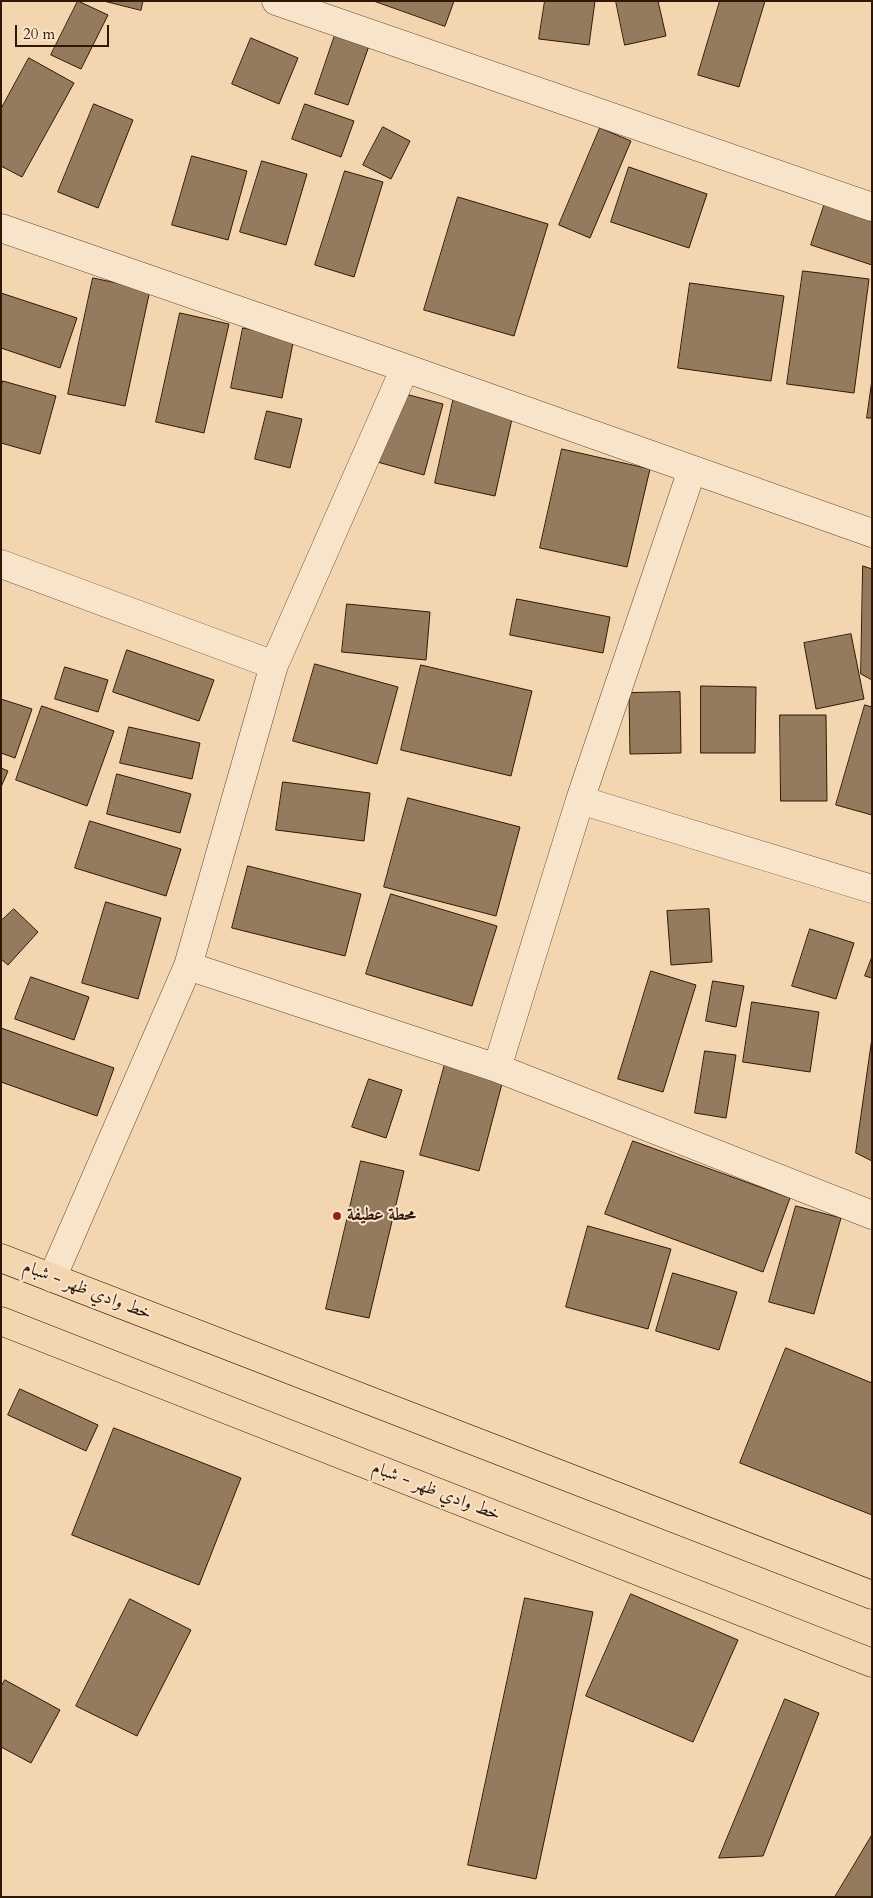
<!DOCTYPE html>
<html>
<head>
<meta charset="utf-8">
<style>
	body { margin:0 }
	#map { position:relative; width:873px; height:1898px; overflow:hidden; background:#f3d6af; font-family:Cardo,serif }
	canvas { display:block }
	.frame { position:absolute; inset:0; border:2px solid #301807; pointer-events:none }
	.scale { position:absolute; left:15px; top:25px; width:94px; height:22px; box-sizing:border-box; border:2px solid #301807; border-top:0; padding-left:6px; font-size:15px; line-height:18px; white-space:nowrap; color:#301807; -webkit-text-stroke:4px #f7e4cb; paint-order:stroke }
</style>
</head>
<body>
<div id="map">
<canvas width="873" height="1898"></canvas>
<div class="frame"></div>
<div class="scale">20 m</div>
</div>
<script>
const ctx = document.querySelector('canvas').getContext('2d');
ctx.lineJoin = 'round';
function fill(path, color) { ctx.fillStyle = color; ctx.fill(path, 'evenodd'); }
function strokePath(path, color, width, dash) { ctx.strokeStyle = color; ctx.lineWidth = width; ctx.lineCap = dash ? 'butt' : 'round'; ctx.setLineDash(dash || []); ctx.stroke(path); }
function drawText(font, color, halo, rows, align = 'center') {
  ctx.font = font + ' Cardo,Amiri,serif'; ctx.lineWidth = 4; ctx.setLineDash([]); ctx.textBaseline = 'middle'; ctx.strokeStyle = halo; ctx.fillStyle = color; for (const [text, x, y, turn = 0] of rows) {
    ctx.save(); ctx.translate(x, y); ctx.rotate((+turn || 0) * Math.PI / 180); ctx.textAlign = isNaN(turn) ? turn : align; if (halo) ctx.strokeText(text, 0, 0); ctx.fillText(text, 0, 0); ctx.restore();
  }
}
const building = new Path2D(`
	M78,1L108,15L81,69L51,55Z
	M104,1H143L141,10Z
	M374,1H454L445,26Z
	M545,1H595L589,45L539,39Z
	M616,1H658L666,36L625,45Z
	M720,1H765L739,87L698,75Z
	M336,32L370,43L348,105L315,94Z
	M251,38L298,58L279,104L232,84Z
	M29,58L74,83L22,177L1,166V109Z
	M94,104L133,120L98,208L58,192Z
	M305,104L354,121L341,157L292,139Z
	M383,127L410,141L391,179L363,165Z
	M600,128L631,141L590,238L559,225Z
	M192,156L247,171L228,240L172,225Z
	M262,161L307,174L286,245L240,232Z
	M629,167L707,194L689,248L611,222Z
	M345,171L383,182L354,277L315,265Z
	M458,197L548,224L514,336L424,310Z
	M825,203L872,219V265L811,245Z
	M803,271L869,279L854,393L787,384Z
	M93,278L150,290L125,406L68,394Z
	M690,283L784,296L771,381L678,368Z
	M1,293L77,318L60,368L1,348Z
	M180,313L229,324L204,433L156,422Z
	M243,328L294,338L282,398L231,388Z
	M872,380V418H867Z
	M3,381L56,396L40,454L1,443V387Z
	M383,388L443,404L424,475L363,458Z
	M455,392L515,405L495,496L435,483Z
	M267,411L302,419L290,468L255,459Z
	M562,449L650,469L627,567L540,548Z
	M863,566L872,569V680L861,674Z
	M517,599L610,617L603,653L510,635Z
	M347,604L430,612L426,660L342,652Z
	M851,634L864,699L816,709L804,643Z
	M127,650L214,680L199,721L113,692Z
	M315,664L398,687L377,764L293,741Z
	M421,665L532,691L511,776L401,750Z
	M65,667L108,680L98,712L55,699Z
	M701,686L756,687L755,753H701Z
	M680,692L681,753L630,754L629,693Z
	M1,699L32,709L15,758L1,753Z
	M865,705L872,707V815L836,805Z
	M42,706L114,731L87,806L16,780Z
	M780,715H826L827,801H781Z
	M129,727L200,743L192,779L120,763Z
	M1,768L8,771L1,787Z
	M117,774L191,794L180,833L107,814Z
	M283,782L370,793L364,841L276,830Z
	M408,798L520,827L496,916L384,887Z
	M90,821L181,849L166,896L75,868Z
	M248,866L361,894L345,956L232,928Z
	M391,894L497,926L472,1006L366,974Z
	M106,902L161,918L138,999L82,983Z
	M14,909L38,932L8,965L1,959V921Z
	M709,909L712,962L671,965L667,911Z
	M810,929L854,943L836,999L792,986Z
	M872,957V978L865,976Z
	M651,971L696,985L663,1092L618,1079Z
	M31,977L89,997L74,1040L15,1019Z
	M713,981L744,986L736,1027L706,1021Z
	M752,1002L819,1012L810,1072L743,1062Z
	M1,1028L114,1068L97,1116L1,1082Z
	M872,1038V1161L856,1153Z
	M705,1051L736,1055L726,1118L695,1113Z
	M445,1064L503,1080L479,1171L420,1155Z
	M369,1079L402,1090L386,1138L352,1127Z
	M633,1141L790,1198L763,1272L605,1214Z
	M361,1161L404,1171L369,1318L326,1309Z
	M796,1206L841,1218L814,1314L769,1302Z
	M588,1226L671,1249L648,1329L566,1307Z
	M673,1273L737,1292L719,1350L656,1331Z
	M786,1348L872,1383V1515L740,1463Z
	M20,1389L98,1425L86,1451L8,1415Z
	M114,1428L241,1478L199,1585L72,1535Z
	M631,1594L738,1640L693,1742L586,1696Z
	M525,1598L593,1612L536,1879L468,1865Z
	M130,1599L191,1630L137,1736L76,1706Z
	M5,1680L60,1710L31,1763L1,1747V1687Z
	M785,1699L819,1713L763,1856L719,1858Z
	M872,1835V1897H835Z`);
fill(building, '#957b5e');
strokePath(building, '#301807', 1);
const street = new Path2D(`
	M276,1L872,207
	M1,228L405,368L872,533
	M1,564L274,665
	M580,800L872,889
	M188,966L497,1068L872,1215
	M497,1068L580,800L692,470
	M52,1278L188,966L274,665L405,368`);
const primary = new Path2D(`
	M1,1258L872,1595
	M1,1321L872,1663`);
strokePath(street, '#614831', 29);
strokePath(primary, '#301807', 29);
strokePath(street, '#f7e4cb', 28);
strokePath(primary, '#f3d6af', 28);
for (const [x, y, r, color] of [
	[337,1216,5,"#8f2418"]
]) { const dot = new Path2D(); dot.arc(x, y, r, 0, 2 * Math.PI); ctx.fillStyle = color; ctx.fill(dot); strokePath(dot, '#f7e4cb', 2); }
drawText('bold 18px', '#301807', '#f7e4cb', [
	["محطة عطيفة",347,1216]
], 'left');
drawText('18px', '#301807', '#f7e4cb', [
	["خط وادي ظهر - شبام",87,1291,21],
	["خط وادي ظهر - شبام",436,1492,21]
]);
</script>
</body>
</html>
